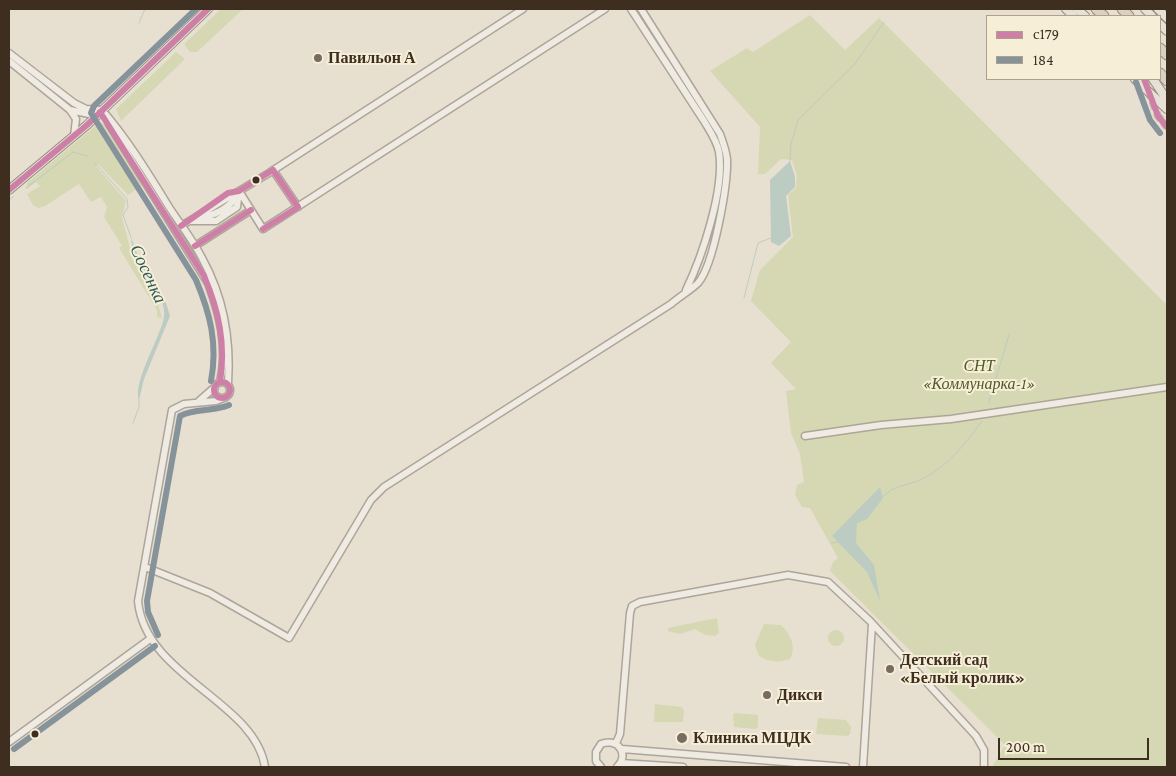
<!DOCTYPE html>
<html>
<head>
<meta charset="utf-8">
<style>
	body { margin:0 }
	#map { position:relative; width:1176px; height:776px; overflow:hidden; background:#e7e0d1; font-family:"Crimson Pro",serif }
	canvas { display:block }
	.frame { position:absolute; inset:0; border:10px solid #3d2e20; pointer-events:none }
	.legend { position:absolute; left:986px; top:15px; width:175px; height:65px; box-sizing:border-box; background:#f7eed8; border:1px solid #ada18e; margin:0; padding:6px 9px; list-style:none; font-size:15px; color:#3d2e20 }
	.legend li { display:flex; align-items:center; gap:10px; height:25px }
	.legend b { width:25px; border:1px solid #ada18e }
	.scale { position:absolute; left:998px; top:738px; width:151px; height:22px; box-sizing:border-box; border:2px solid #3d2e20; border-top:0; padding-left:6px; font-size:15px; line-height:18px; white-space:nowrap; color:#3d2e20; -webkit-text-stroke:4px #f7eed8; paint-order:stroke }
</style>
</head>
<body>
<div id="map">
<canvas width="1176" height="776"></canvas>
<div class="frame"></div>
<ul class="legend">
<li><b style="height:6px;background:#ce7fa6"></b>с179</li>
<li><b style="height:6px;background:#86939b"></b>184</li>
</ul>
<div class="scale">200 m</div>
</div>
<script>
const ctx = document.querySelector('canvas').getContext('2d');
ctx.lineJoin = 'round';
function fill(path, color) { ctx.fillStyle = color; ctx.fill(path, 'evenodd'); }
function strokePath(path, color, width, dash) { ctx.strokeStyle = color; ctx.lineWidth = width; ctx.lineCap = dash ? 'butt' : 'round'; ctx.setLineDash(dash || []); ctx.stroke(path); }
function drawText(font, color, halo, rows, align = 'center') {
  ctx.font = font + ' "Crimson Pro",serif'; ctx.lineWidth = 4; ctx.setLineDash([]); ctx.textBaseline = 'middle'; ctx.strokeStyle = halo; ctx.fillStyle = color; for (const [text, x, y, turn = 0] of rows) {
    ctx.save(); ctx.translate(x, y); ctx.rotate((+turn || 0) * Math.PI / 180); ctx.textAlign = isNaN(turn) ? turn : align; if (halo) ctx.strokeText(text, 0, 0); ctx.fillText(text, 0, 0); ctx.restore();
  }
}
fill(new Path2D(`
	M221,9H243L197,52H190L184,44Z
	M810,15L845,50L879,18L1167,305V767H992L1005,745L830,571L833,562L838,558L810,508L802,507L795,495L797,485L804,482L800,454L791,433L786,391L796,389L771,363L791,342L751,301L760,270L793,237L788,195L796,188L797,176L792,160L781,159L765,174H758L760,127L710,71L747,48L753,52Z
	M176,52L185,59L121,121L116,109Z
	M100,122L109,126L113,137L144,184L128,195L98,164L96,166L126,201L122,217L133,261L156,297L162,318L157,317V310L119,248L122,246L104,217L107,207L101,197L91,202L79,184L45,206L38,208L33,205L27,194L40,186L36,182L27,189V183Z
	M717,618L719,633L715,636L705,635L695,629L680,634L668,631V628Z
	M764,624L781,625C790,634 797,646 790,659C780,663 767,662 759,656L755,645Z
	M828 638a8 8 0 1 1 16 0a8 8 0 1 1-16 0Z
	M655,704L682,707L684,711L683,722H654Z
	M735,713L758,715V727L755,729L734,727L733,715Z
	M818,718L846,720L851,727L850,734L848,736L816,734Z`), '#d6d7b3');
fill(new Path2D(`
	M790,161L795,177V187L786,196L791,236L779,246L771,242L770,180Z
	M131,237L139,259L165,300L170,316L144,379L139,400C132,383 161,336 164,317C167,297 145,279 136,263C133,255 132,245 131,237Z
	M880,487L883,498L867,519L857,523L856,543L874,565L880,601L867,572L832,536Z`), '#bcccc2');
strokePath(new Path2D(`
	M139,23L145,9
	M790,161L791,144L798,120L855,64L884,22
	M95,163L127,199L128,207L123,215L131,237
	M26,188L73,152L87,156
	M9,200L13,197
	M744,298L758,243L771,238
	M989,402L1009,335
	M133,423L139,407V399
	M883,497C893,484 910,486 924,478C949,465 966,443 982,421
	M831,543L838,542`), '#bcccc2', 1);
strokePath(new Path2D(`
	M1144,79L1158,116L1167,127`), '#c5bcae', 8, [8, 4]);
const minor = new Path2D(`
	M631,9L704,121C710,131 717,141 719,152C725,189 702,257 686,290
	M9,53L74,103L86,109L102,110C128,140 148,173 169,207C180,224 193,240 202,258C223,296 231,340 228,383
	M9,61L70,110L76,119L74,136
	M70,110L89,114L100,112
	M109,124L208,283C220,316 228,348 220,382
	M273,170L298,207
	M239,191L263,229L605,9
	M201,218C214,215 230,208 237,195
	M191,221H216L237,207L239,191
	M181,226L269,173L523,9
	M195,246L251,210
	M214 390a8 8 0 1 1 16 0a8 8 0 1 1-16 0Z
	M226,397L216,401L184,404L172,410L138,601C145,677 255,701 265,767
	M199,401L215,387
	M805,436L881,425L951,419L1167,387
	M145,567L210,593L289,638L371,500L384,487L671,304C679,297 691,290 698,283C714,265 728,184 727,159C726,150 723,142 720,134L641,9
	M9,742L150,639
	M616,743L620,734L630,613L632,606L640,602L788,575L828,582L870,621L976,736L984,750V767
	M622,749L846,767
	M621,763L683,767
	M601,767L596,761V752L601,744C618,737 630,755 617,767
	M863,767L872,624`);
const major = new Path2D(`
	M1066,9L1073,16
	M1077,9L1085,16
	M1145,9L1152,16
	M1158,9L1167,18
	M1160,24L1167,31
	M1135,79L1167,109
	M1153,79L1167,100
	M9,190L87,125L208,9`);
const highway = new Path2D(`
	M1096,9L1104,16
	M1122,9L1129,16
	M1160,48L1167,55
	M1160,73L1167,81`);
strokePath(minor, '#ada599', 9);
strokePath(major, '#928b80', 10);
strokePath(highway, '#928b80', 11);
strokePath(minor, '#efebe3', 6);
strokePath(major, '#e6e1d4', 8);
strokePath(highway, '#dad1c2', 9);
strokePath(new Path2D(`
	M1144,79L1158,116L1167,127
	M100,112L204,276C219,311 226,344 220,382
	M273,170L298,207
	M9,190L87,125L208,9
	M181,226L228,193L239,191L273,170
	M263,229L298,207
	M195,246L251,210
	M214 390a8 8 0 1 1 16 0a8 8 0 1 1-16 0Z`), '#ce7fa6', 6);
strokePath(new Path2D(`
	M196,9L94,106L91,113L196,280C210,313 218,344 211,381
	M1136,82L1150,120L1160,133
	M158,635L148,612L147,601L180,416C195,408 213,412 229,405
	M14,749L155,646`), '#86939b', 6);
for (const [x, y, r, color] of [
	[318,58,5,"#786c5e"],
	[256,180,4.5,"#3d2e20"],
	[890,669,5,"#786c5e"],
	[767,695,5,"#786c5e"],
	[35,734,4.5,"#3d2e20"],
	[682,738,6,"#786c5e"]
]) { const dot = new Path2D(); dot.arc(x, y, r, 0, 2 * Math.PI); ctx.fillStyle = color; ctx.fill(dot); strokePath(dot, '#f7eed8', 2); }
drawText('bold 16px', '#3d2e20', '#f7eed8', [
	["Павильон А",328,58],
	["Детский сад",900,660],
	["«Белый кролик»",900,678],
	["Дикси",777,695],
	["Клиника МЦДК",693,738]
], 'left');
drawText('italic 16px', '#4d5a26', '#f7eed8', [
	["СНТ",979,366],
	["«Коммунарка-1»",979,384]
]);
drawText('italic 18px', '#2f5d5a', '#f7eed8', [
	["Сосенка",148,274,65]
]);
</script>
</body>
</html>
